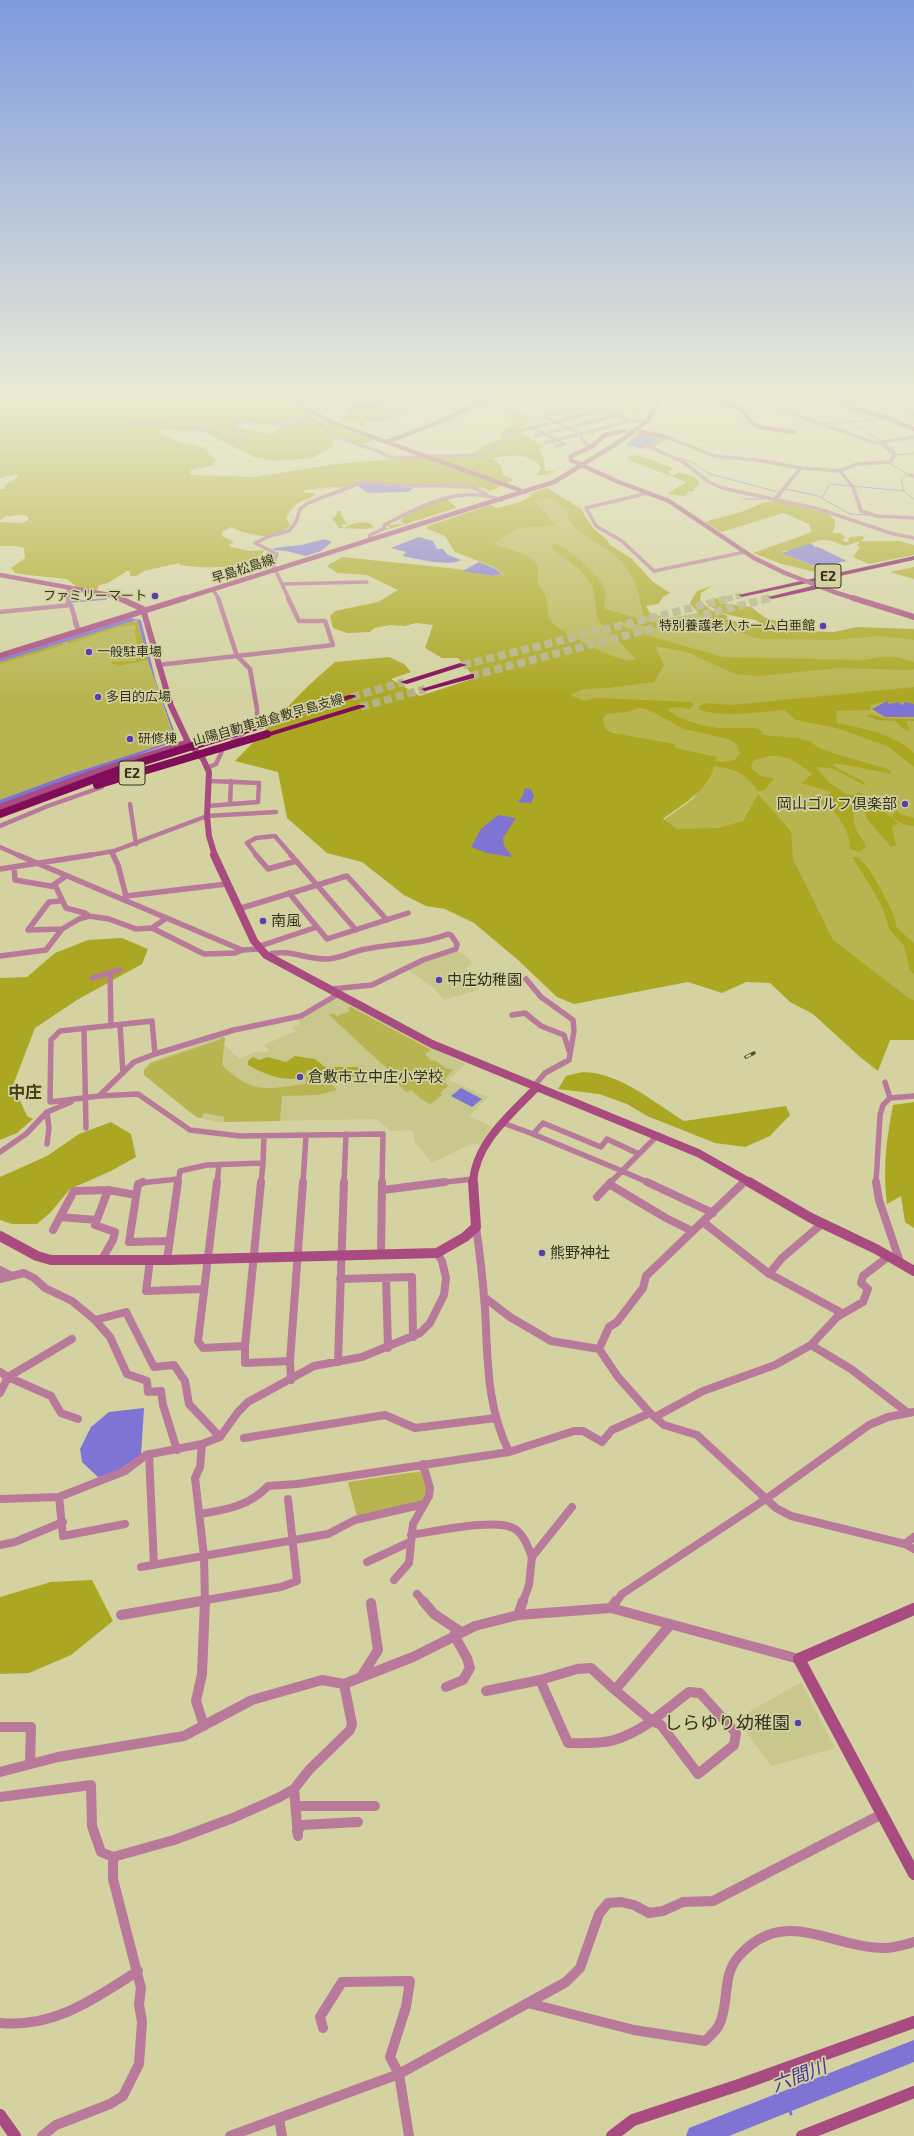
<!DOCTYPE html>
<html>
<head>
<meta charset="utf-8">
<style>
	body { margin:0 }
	canvas { display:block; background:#d3d2a0 }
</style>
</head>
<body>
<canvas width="914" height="2136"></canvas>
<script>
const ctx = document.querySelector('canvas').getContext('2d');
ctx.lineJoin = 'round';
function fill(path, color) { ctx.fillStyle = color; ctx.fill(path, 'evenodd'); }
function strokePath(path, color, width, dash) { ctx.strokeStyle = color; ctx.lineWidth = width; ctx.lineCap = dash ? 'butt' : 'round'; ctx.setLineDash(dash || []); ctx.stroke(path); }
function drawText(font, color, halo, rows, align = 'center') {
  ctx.font = font + ' "Exo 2","Noto Sans JP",sans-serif'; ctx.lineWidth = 3.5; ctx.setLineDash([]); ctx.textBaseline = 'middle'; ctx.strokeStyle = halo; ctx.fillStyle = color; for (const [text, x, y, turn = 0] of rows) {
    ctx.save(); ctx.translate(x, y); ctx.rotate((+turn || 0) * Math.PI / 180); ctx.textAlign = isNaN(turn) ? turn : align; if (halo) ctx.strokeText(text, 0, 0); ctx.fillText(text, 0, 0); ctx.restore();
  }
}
fill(new Path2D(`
	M456,951L463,954L471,961V964L466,968L484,985L477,988L478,990L444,1000L434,988L408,970L430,958Z
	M337,997L428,1046L466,1064L449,1080L488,1097L469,1116L492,1127L479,1145L473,1143L432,1163L415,1142L413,1130L390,1131L377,1119L216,1122L196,1117L144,1075V1070L150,1062L222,1036L225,1038L224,1045L240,1059L255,1052H270L264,1045L296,1031L293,1027L300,1024L298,1018Z
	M801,1682L835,1748L771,1766L737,1719Z`), '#c8c78c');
fill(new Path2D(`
	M552,498L570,510L606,548L629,568L640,589L647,612L669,618L699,613L753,637L888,635L914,639V1002L826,943L753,818L724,830L680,831L661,822L694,798L713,766L604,729L568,695L558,629L551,623L493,544L534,502Z
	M132,620C149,657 159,698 174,736L170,742L70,774L0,800V662Z
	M351,1007L431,1050L425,1054L431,1061L435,1060L447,1069H453L444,1081L448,1086L440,1093L442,1095L430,1104L421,1099L412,1090L406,1092L390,1076L394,1075L329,1015L334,1013L337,1016L350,1011L348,1008Z
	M223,1037L225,1038L222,1065C253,1095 266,1089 305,1084L306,1073C320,1071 328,1080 337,1090L318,1095L282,1096L280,1121L224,1122V1117L204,1113L201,1118L196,1117L144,1075V1070L151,1063L219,1040Z
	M422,1471L428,1488L423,1503L358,1520L348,1482Z`), '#b8b551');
fill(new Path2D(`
	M0,397C32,397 65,400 96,397H292L310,412C293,428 270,422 248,421L246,424L234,427L274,434L280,425L299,423L311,416C317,422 362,435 374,439C364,451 335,436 325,428H321L320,431L331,434L338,439L332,441L334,446L312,458L274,461L254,457L204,432L175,431L161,429L160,433L183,444L189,443L202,447L209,452L207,453L215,459L214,465L191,470L190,473L194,475L254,477L344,463L472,454L486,444L502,439L501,434L514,422C509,406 491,410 478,407L487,402L511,397L512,400L531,405L528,406L497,402L494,404L521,412L529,418L521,433L544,447L539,448L544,460L545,471H556L545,475H537L541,468C531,451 509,456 493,458L502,467L503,475L514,480L490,491L481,487L474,489L366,484L349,488L331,487L305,490L304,493H316C312,500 304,499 298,503C294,507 289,511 286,518L290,525C281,543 245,535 231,527L222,532V536L234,542L229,545L231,547L250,551L265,550C262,555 258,556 253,559C229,570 205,568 180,565L179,563L144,571L136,576H130V571H127L108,583L99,585L96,591L77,587L67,579L28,575L15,573L11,568L25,558L24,548L16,546H0V522L23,523L29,519L27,516C20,513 13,517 6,516L0,520V489H4L7,484L19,476L17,474L0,478Z
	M299,397H337L340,398L322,415Z
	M398,397H414L411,400L417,406L384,419L367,418L362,422L367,424L362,427L356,420H349L342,423C351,399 390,413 409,406L396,401Z
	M588,397L581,405L574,406L565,400L553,402L547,398Z
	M609,397H652L637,413L601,401Z
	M637,455L671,467L673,469L668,473L672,476L679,472L694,477L699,481V484L693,489L696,490L688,492L686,496L667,494L686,482L629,460L626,457Z
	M547,488L581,509L592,527L607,540L610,545L632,559L653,582L670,593L663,597L658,604L646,606L653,619L643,616C638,584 632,566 603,547C589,538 577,531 567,518L569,510L551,498L535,502L555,525C544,528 536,526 526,527C514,528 502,536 494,544C506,549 531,553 537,565C539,570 537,578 538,584C552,600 544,610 551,621C558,632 613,659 627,660C630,661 633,659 636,659L598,620L593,587L580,570L554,550L551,544C563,541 599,576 604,587C606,593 604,602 605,609L672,628H658L620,622L624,627L653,637L723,657L863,660L881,657H896L914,662V669L912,670L839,668L759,676L735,674L687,652L655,646L664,665L654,682L608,688L583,689L570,695L584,701L596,698L691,702L694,704L690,709L675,707L668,710L678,717L700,725L718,728H755L761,731L763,735L798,738L811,742L819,748L839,755L888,769L892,774L834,763L833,766L863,781L866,786L831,768L815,767L831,784L848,795C852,795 857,792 860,793C870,795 889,817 899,824L892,827L896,846H890L868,820L862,805L855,803C852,809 853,824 857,831C860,838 864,840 866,847L859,852L850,849C851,835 840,818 831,808L839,805L838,803L833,802L820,805L815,802L827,798L831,792L801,783L812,774C793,758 778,750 753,761L751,768L760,776L774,778L765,790L758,791C744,772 737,770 714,766C710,790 681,805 663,819L677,829L718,828L743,821L758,794L791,831L793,859L833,940L910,999L914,1000V1040H890L878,1071L860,1057L813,1014L790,1002L770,983L746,982L722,993L688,982L574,1004L557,997L518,960L474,923L445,909L426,906L404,895L362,862L327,853L287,818L278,772L235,761L308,686L335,662L389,657L404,664L411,672L391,679L420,696L475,678L458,658H442L425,648L433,625L416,623L405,626L390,625L374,628L370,632L347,633L333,628L330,616L335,611L378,602L398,590L367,575L337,573L327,566L342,557L458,569L492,576L503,574L494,567L455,552L445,536L428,529L427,526L491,505L497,508L520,502L532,496L529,494ZM639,708L649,710L684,729L728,739L736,744L740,753L735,760L723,762L716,761L717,757L676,748L674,744L614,733L605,729L603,719L606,714L626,712Z
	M446,497L456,508L386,530H385L389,528L387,525L403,524L405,523L401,522L402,517Z
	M777,501L827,513L835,520V526L832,533H840L846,538L842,539L845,542H848L849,537L863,536L864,539L860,541H900L914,545V555L869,564L853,557L860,547L857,546L860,541L846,546C826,539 824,537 806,546C798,550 789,550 781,552L816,567L819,573L782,564L753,553L812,532L809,524L784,513L721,532L705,522L741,512L765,502Z
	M337,511H341V515L347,524L341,525L344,528C351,524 367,518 374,527L366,529L339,528L332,518L336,516Z
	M914,567V579L890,572Z
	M712,586L701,593L700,601L711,610L728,616L726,618L737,622L759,626L760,623L756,620C739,617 716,615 705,601L716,598L726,604L751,607L764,617L792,626L799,631L834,632L857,627L914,629V640L879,636L835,640L762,639L752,637L698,613L690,603L697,591Z
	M132,620L138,622L147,660L113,667L116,666V664H112V662L136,661V659L140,658L134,630H136L134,625L111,629L110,631L100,633L69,644L66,641Z
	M62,642L65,645L0,664V662Z
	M914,687V704L904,702L902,704L898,702L889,703L888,701L871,705L870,710L836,711L837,723C862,728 895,734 914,753V767L889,747L840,729L796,720L784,710C755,712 728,718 700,710L699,706L707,703L732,705Z
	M870,714L883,718L914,719V721H906L910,730L908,731L901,727L896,721L877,720L867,716Z
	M897,810L900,814L914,818V826L902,824L891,817Z
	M852,857H858L869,869L882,891L893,914L897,928L914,943V974L910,970L904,946L889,929L883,909L874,892Z
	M122,938L148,949L142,964L77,1000L35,1028L13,1085L27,1116L33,1119L17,1133L0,1140V978L27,977L55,953L88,940Z
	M295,1056L315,1059L325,1067H358L365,1073C353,1077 340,1083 328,1077C320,1074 317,1070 307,1070L304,1078C280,1081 269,1076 248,1065V1061L253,1057L259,1060L268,1057L286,1062Z
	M583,1072C621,1073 653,1102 684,1121L786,1106L790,1115L770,1136L745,1147L715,1143L647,1116L627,1104L599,1094L558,1089L566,1076Z
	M914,1102V1228L905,1222L901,1196L887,1204C883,1166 886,1143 893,1105Z
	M111,1122L131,1134L136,1157L111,1171L70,1189L50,1213L37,1224H12L0,1220V1177L47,1156L79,1134Z
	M92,1580L113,1621L71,1655L29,1673L0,1674V1597L51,1582Z`), '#aca723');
fill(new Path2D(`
	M351,400L384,402L391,407L361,409L352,411L346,409L350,405Z
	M638,434L660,438L644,449L626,445Z
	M365,484H370L413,488L408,492L368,493L358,486Z
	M419,537L433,541L437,549H443L448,555L461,560C449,567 417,559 403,556L406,552L391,548Z
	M325,539L332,542L321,551L306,556L287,551L273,550L275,548L301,545Z
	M808,544H811L815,546L813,547H818L847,561L817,567L782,553Z
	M479,562L494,568L502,574L492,576L463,571Z
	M130,618L141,620L156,682L177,739L174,742L0,805V800L5,798L70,774L170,742L174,736L146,655L138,622L136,620L0,662V659Z
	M887,701L889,704L898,702L902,705L905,702L914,704V717H885L872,709Z
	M525,788L531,789L534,796L531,803L517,802L522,798Z
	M498,815L516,818L503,838L504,846L512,856L511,857L487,853L471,847L481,829Z
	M461,1088L482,1099L472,1107L451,1096Z
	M144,1408L141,1455L119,1470L99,1478L82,1462L80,1449L91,1427L109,1412Z`), '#7f73d3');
strokePath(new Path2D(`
	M824,397L840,405
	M893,401L914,413
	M848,409L867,419
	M890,418L914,415
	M849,422L880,441
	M825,424L882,419
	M883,442L892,448L897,455L891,462
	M897,455L914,453
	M680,458L693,463L710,474L778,492
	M889,463L907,474L901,479L904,491
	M822,498L830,484L904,491L914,499
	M743,499H764
	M777,499L786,489L818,496L850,514L868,515
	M70,590V599`), '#7f73d3', 1);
strokePath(new Path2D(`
	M70,598V605
	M71,602L106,599
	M73,619L75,627`), '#7f73d3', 1.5);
strokePath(new Path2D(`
	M786,2102L791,2114`), '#7f73d3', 3);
fill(new Path2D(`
	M914,2040V2062L729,2136H686L689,2128Z`), '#7f73d3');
strokePath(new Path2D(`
	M623,431L641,432`), '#b3b286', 4.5, [4.5, 2.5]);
strokePath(new Path2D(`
	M727,599L742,595
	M765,599L772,597`), '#b3b286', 6, [6, 3]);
strokePath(new Path2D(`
	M463,665L731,598
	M471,676L769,598
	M352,697L404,682
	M361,707L425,689`), '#b3b286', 8, [8, 4]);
strokePath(new Path2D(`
	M86,397H92
	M471,397L483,402
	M745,397L875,443L914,437
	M393,408L396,407L392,402L394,397
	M322,415L344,397
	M317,420L316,423C337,442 368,444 392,458L480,455C491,452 488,450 496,445C503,440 507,441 511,433L606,409
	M362,421L367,419H384L439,397
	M128,423H154L197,428L236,440L248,438L249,436L230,428C242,412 277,429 294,424C300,422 307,416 313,413
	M533,428L557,440L631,421H647
	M536,436L618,415
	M545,443L557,440L565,444L557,446
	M591,447L584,443L580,434L544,416L594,404L631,421
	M840,471L857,464L890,462L894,454L880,442
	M910,475L914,476
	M648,493L586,508L596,526L622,541L654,571L745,552
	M774,500L801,468
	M914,518L877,516L861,511L853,487L840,471L801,468L757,460L715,456L666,437L650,447L683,462L709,482L722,488L819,509L890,533L914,538
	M370,538V535L385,528L384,525C424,505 457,485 502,500
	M283,584L367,582
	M213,590L219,599
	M68,599V590L70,588
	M289,599L273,565L277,554L255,543L270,536L289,531L296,522L300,509L308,503L363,482L409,486L468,485L486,494`), '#b9799a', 3.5);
strokePath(new Path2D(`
	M68,598V605
	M218,598L237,656L250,669L257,709V723L229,744
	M0,612L71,605L78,629
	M158,665L333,645L325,621H299L288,598
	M207,768L216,764L222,751
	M130,804L136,844
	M230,804L231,781
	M207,806L258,802L259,783L210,781
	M0,826L48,806L102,787
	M0,847L20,856
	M112,852L114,856
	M85,856L114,851L207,816L276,812
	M257,856L247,843L256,838L275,836L292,856`), '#b9799a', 4.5);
strokePath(new Path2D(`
	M18,855L242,950L259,949
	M113,855L118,865L126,896L123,899
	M256,855L268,869L296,861
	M291,855L356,930
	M14,867L15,880L56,887L66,908L85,913L89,916L109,919L136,929L152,928L204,954L235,953L242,950
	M0,869L91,855
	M52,886L66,876
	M289,893L327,939L408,913
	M126,896L227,884
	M238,909L347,876L387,920
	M152,928L165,919
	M62,929L79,919L89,916
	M257,947L317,927
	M266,955C288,948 304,959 326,959C338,959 349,953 361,950C390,943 420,945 448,934L451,935L457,944L456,949L423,960L372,985L332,989
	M0,956L46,950L62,929L28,930L49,902L60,901
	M110,973L111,1026
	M92,978L120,970
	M526,979L541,997L573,1020L574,1031L569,1060L545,1073L534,1086
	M512,1015L525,1013L541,1026L564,1035L569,1051
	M152,1021L155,1054L134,1062L99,1096L50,1102L51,1040L60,1031Z
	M120,1025L123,1073
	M84,1029L86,1128
	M155,1054L234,1030L301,1016L340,993
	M885,1082L890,1098
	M99,1096L138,1094L190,1130L240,1136L383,1134L382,1183
	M47,1112L49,1128L47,1144
	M503,1123L533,1134
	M0,1152L26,1134L47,1112L71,1102
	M140,1183L178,1179
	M178,1183L180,1171L207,1165L263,1163L264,1136
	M217,1183L219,1165
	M261,1183L263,1163
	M303,1183L306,1135
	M344,1183L346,1134
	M437,1183L473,1179
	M610,1183L622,1171L533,1134L543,1123L601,1147L607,1139L639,1154
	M649,1183L622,1171L658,1135
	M743,1183L747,1180
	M876,1183L880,1115L883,1105L890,1098L914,1096`), '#b9799a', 5.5);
strokePath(new Path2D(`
	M143,1182L138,1184L129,1242L170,1241
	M217,1182L198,1341L203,1348L245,1346V1363L290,1361
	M647,1182L713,1213
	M744,1182L646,1276L643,1288L617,1322L609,1327L599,1349L618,1377L650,1413L664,1425L697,1435L776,1508L791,1516L905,1544L914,1549
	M876,1182L879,1200L900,1262
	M609,1184L666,1218L692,1231
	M383,1190L445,1182
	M597,1197L611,1182
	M60,1217L97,1220
	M703,1222L768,1273L842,1313
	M476,1227C480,1254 483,1282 485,1309C488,1360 486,1404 509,1452
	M53,1230L74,1191L108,1190L136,1195
	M381,1255L382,1182
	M889,1256L863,1276L861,1283L868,1289L863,1302L837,1317L811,1345L851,1369L908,1413
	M102,1259L113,1240L115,1232L95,1225L108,1190
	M150,1260L146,1291L204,1289
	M167,1260L178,1182
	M0,1270L12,1276L24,1273L34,1278L45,1288L72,1301L95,1320L110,1337L127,1374L147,1381L148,1392L161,1391L163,1405L177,1450
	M769,1274L782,1258L823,1223
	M386,1278L388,1348
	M0,1279L12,1276
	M340,1279L412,1277L413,1337
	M484,1297L510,1317L551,1341L599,1349
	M95,1320L126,1312L154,1367L174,1365L185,1381L189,1404L220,1437
	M72,1339L8,1377L51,1396L61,1413L78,1419
	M245,1346L261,1182
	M338,1362L344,1182
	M0,1372L8,1377L0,1393
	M291,1380L290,1361L303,1182
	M655,1417L703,1391L775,1365L811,1345
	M244,1438L385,1415L415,1428L496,1418
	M202,1444L200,1467L195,1478L204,1556L205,1602
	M149,1454L154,1565
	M59,1497L63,1536L125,1524
	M0,1499L59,1497L125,1471L146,1455L202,1444L220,1437L238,1412L248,1402L314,1366L362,1357L420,1333L430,1323L444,1295L446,1278L442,1261L437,1253
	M200,1514C225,1510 250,1506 268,1486L297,1484L509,1452L574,1431H583L602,1442L612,1430L650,1413
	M411,1535C433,1532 497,1517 515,1529C524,1535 528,1547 532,1557
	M905,1544L914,1537
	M0,1545L15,1542L63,1522
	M367,1562L410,1542
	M141,1567L328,1534L355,1520L424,1504
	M394,1580L409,1563L413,1524L429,1496L430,1488L423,1464
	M417,1594L424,1602
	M195,1602L281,1587L297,1581L288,1499
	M523,1602L529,1585L532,1557L572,1507
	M616,1602L622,1594L766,1499L869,1425L888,1417L914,1412`), '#b9799a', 8);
strokePath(new Path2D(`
	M423,1601L434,1614L461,1632
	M611,1608L616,1601
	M121,1615L201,1601
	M518,1615L523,1601
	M361,1677L378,1650L371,1603
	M446,1687L463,1680L470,1668L467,1658L454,1635
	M615,1690L652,1721
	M615,1690L591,1668L577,1669L540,1680L568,1743C606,1744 619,1743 652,1721
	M615,1690L670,1625
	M486,1691L540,1680
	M689,1692L700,1693L736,1733L734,1745L698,1774L661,1725L652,1721Z
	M204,1726L196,1701L202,1674L205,1601
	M0,1727H31L30,1764
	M0,1772L58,1757L184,1736L252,1700L322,1680L344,1684L413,1657L475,1626L518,1615L611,1608L799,1659
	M294,1789L298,1836
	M0,1797L91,1785L92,1826L101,1852L113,1857
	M296,1806H375
	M297,1831L302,1825L358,1822
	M528,2003L634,2030L705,2041C710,2036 716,2031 719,2025C730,2003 721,1976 739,1956C784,1905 831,1948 884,1948C894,1948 904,1945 914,1942
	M0,2023C55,2028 94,1999 138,1971
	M323,2028L320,2017L342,1982L410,1981L406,2007L390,2057L399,2074L409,2136
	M279,2118L282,2136
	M42,2136L56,2125L110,2104L123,2096L139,2064L142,2022L139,2004L141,1988L113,1879V1857L174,1840L233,1818L278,1798L294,1789L309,1770L350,1730L352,1724L344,1684
	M230,2136L399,2074L566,1982L580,1968L599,1914L608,1903L621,1902L634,1905L649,1913L663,1911L683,1902L713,1901L882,1814`), '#b9799a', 10);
strokePath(new Path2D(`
	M294,397L306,408L331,422L525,492
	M700,397L741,409L752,423L759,427L794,432
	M830,397L842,401L841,404L845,406L884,417L914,429
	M843,401L858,402L914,398
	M623,431L605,435L591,447L571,456V460L616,481L669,501L754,558L785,573
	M641,432L666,437
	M387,442L444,420L481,402L501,397
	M0,575L115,596L121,599
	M834,592L856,599
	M182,599L554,482L619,442L647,421L662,397`), '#a94b80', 4.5);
strokePath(new Path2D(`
	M853,598L914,617
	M0,656L185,598
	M188,742L203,759L209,772L207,816L209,836L215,856
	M0,807L95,772L188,742L171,706L143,609L119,598`), '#a94b80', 6);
strokePath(new Path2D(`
	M214,855L254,941L266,955L432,1044L698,1153L751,1183
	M473,1183C475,1143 511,1114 537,1087`), '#a94b80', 8);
strokePath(new Path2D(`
	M749,1182L811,1218L876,1249L914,1271
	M0,1236L37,1256L51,1260H167L437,1253L465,1237L476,1227L473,1182`), '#a94b80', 10);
strokePath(new Path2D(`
	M914,1609L799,1659L914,1874
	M0,2115L15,2136
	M612,2136L633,2120L742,2084L914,2022
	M802,2136L914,2092`), '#a94b80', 12);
fill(new Path2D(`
	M914,556V560L742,597L738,595Z
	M828,582H831V586L772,599L768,597Z
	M460,663L467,665L407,684L400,682Z
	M471,674H474V678L425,691L421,689Z
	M349,695H355L356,697L299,716H296L292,714Z
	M358,705H364L365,707L270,736H264L263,734Z`), '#810c5a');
const rail = new Path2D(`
	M746,1057L754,1053`);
strokePath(rail, '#4b4b32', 3.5);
strokePath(rail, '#d3d2a0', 2, [5.5]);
strokePath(new Path2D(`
	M785,573L834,592`), '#a94b80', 4.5);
strokePath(new Path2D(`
	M97,785L267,734
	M0,814L135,764L296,714`), '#810c5a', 8);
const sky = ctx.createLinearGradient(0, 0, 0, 696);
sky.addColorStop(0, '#7e9ae0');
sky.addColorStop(0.57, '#ebebd4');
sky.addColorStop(1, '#ebebd400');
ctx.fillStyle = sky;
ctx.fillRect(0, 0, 914, 696);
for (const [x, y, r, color] of [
	[155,596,4,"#573cb4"],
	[823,626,4,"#573cb4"],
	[89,652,4,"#573cb4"],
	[98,697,4,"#573cb4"],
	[130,739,4,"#573cb4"],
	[905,804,4,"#573cb4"],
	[263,921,4,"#573cb4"],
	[439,980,4,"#573cb4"],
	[300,1077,4,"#573cb4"],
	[542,1253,4,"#573cb4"],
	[798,1723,4,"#573cb4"]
]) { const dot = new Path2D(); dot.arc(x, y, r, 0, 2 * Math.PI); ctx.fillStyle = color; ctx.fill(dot); strokePath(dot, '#d3d2a0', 1.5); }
drawText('13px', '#32321e', '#d3d2a0', [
	["早島松島線",243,569,-18],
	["山陽自動車道倉敷早島支線",268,720,-16]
]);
drawText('13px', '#32321e', '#d3d2a0', [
	["ファミリーマート",147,596,"right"],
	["特別養護老人ホーム白亜館",815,626,"right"],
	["一般駐車場",97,652],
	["多目的広場",106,697],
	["研修棟",138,739]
], 'left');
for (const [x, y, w] of [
	[828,576,26],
	[132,773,26]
]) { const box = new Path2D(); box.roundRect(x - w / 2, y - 12, w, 24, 3); ctx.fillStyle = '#d3d2a0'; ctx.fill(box); strokePath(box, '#32321e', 1); }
drawText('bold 14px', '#32321e', null, [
	["E2",828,576],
	["E2",132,773]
]);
drawText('15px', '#32321e', '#d3d2a0', [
	["岡山ゴルフ倶楽部",897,804,"right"],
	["南風",271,921],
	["中庄幼稚園",447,980],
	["倉敷市立中庄小学校",308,1077],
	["熊野神社",550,1253]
], 'left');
drawText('bold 17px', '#444212', '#d3d2a0', [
	["中庄",25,1092]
]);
drawText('18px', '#32321e', '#d3d2a0', [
	["しらゆり幼稚園",790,1723]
], 'right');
drawText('italic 19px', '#4e34a6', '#d3d2a0', [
	["六間川",799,2076,-21]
]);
</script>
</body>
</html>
